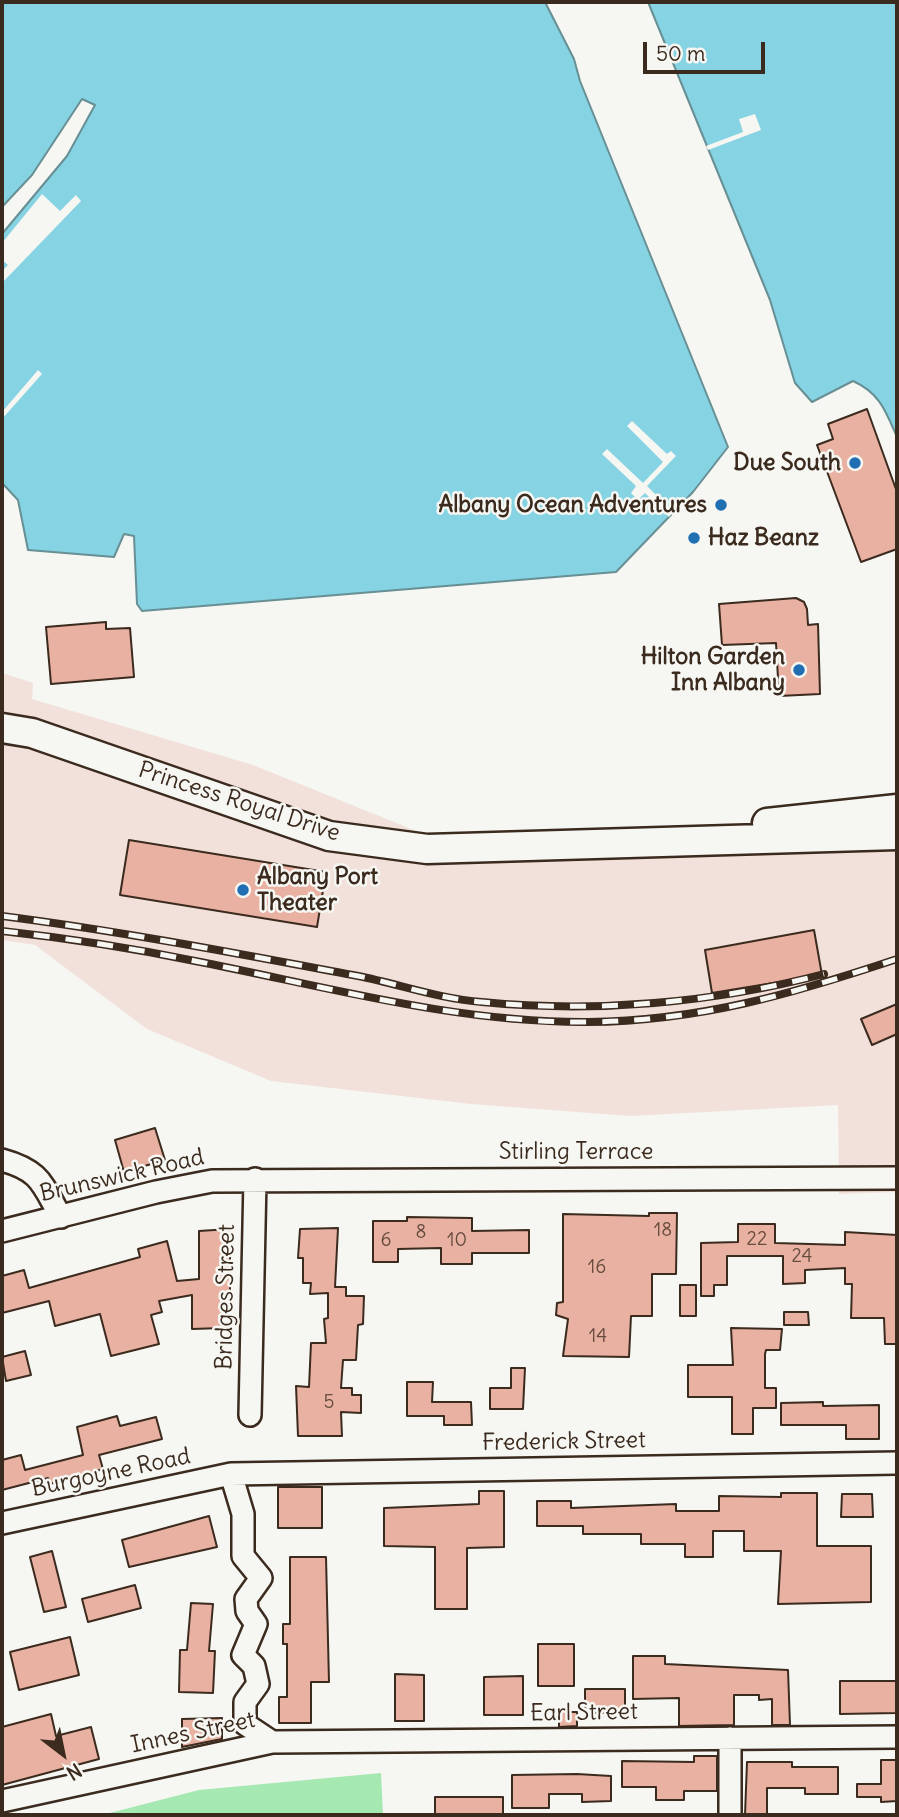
<!DOCTYPE html>
<html>
<head>
<meta charset="utf-8">
<style>
	body { margin:0 }
	#map { position:relative; width:899px; height:1817px; overflow:hidden; background:#f6f6f2; font-family:Delius,sans-serif }
	canvas { display:block }
	.frame { position:absolute; inset:0; border:4px solid #3b2a1e; pointer-events:none }
	.north { position:absolute; left:28px; top:1719px; width:70px; height:70px; -webkit-text-stroke:5px #f6f6f2; paint-order:stroke; rotate:148deg; font-size:19px; font-weight:700; line-height:28px; text-align:center; color:#3b2a1e }
	.north::after { content:''; display:block; margin:auto; width:24px; height:32px; background:#3b2a1e; clip-path:polygon(50% 0,100% 100%,50% 72%,0 100%) }
	.scale { position:absolute; left:643px; top:42px; width:122px; height:32px; box-sizing:border-box; border:4px solid #3b2a1e; border-top:0; padding-left:9px; font-size:21px; line-height:24px; white-space:nowrap; color:#3b2a1e; -webkit-text-stroke:5px #f6f6f2; paint-order:stroke }
</style>
</head>
<body>
<div id="map">
<canvas width="899" height="1817"></canvas>
<div class="frame"></div>
<div class="north">N</div>
<div class="scale">50 m</div>
</div>
<script>
const ctx = document.querySelector('canvas').getContext('2d');
ctx.lineJoin = 'round';
function fill(path, color) { ctx.fillStyle = color; ctx.fill(path, 'evenodd'); }
function strokePath(path, color, width, dash) { ctx.strokeStyle = color; ctx.lineWidth = width; ctx.lineCap = dash ? 'butt' : 'round'; ctx.setLineDash(dash || []); ctx.stroke(path); }
function drawText(font, color, halo, rows, align = 'center') {
  ctx.font = font + ' Delius,sans-serif'; ctx.lineWidth = 5; ctx.setLineDash([]); ctx.textBaseline = 'middle'; ctx.strokeStyle = halo; ctx.fillStyle = color; for (const [text, x, y, turn = 0] of rows) {
    ctx.save(); ctx.translate(x, y); ctx.rotate((+turn || 0) * Math.PI / 180); ctx.textAlign = isNaN(turn) ? turn : align; if (halo) ctx.strokeText(text, 0, 0); ctx.fillText(text, 0, 0); ctx.restore();
  }
}
fill(new Path2D(`
	M2,673L33,683L32,699L253,765L436,839L897,835V1192L839,1194L838,1105L630,1116L471,1104L271,1081L147,1029L35,945L2,940Z`), '#f2e1da');
fill(new Path2D(`
	M381,1773L383,1815H102L199,1790Z`), '#a6e8b1');
const water = new Path2D(`
	M2,2H545L574,59L580,81L728,447L693,492L616,572L142,611L137,604L134,536L124,534L114,557L28,550L18,500L2,483V234L67,156L95,105L82,99L32,175L2,207Z
	M648,2H897V437C886,412 880,393 853,381L812,402L795,383L770,300Z`);
fill(water, '#85d3e3');
strokePath(water, '#678f94', 2);
fill(new Path2D(`
	M755,114L761,130L708,150L706,146L743,132L739,119Z
	M42,194L60,211L76,195L81,201L2,283V271L8,265L2,260V243Z
	M38,370L42,374L2,419V412Z
	M632,421L667,454L671,451L676,456L647,486L673,512L669,517L645,493L638,500L631,493L636,486L602,454L607,449L643,483L663,462L627,426Z`), '#f6f6f2');
const building = new Path2D(`
	M867,409L897,492V549L861,562L817,445L833,439L828,424Z
	M796,598L804,602L807,609L808,625L818,624L820,694L779,696L776,643L722,645L719,604Z
	M106,622V629L130,628L134,677L51,684L46,627Z
	M129,840L326,872L317,927L120,895Z
	M814,930L822,975L712,993L705,950Z
	M897,1004V1034L872,1045L861,1019Z
	M155,1128L165,1160L124,1172L115,1140Z
	M649,1213H677L676,1274H652V1316H631L629,1357L563,1356L568,1319L556,1315L557,1303L563,1302V1214L649,1216Z
	M407,1217L472,1218V1231L529,1230V1253H472V1264H441V1248L398,1249V1262H373V1221H407Z
	M738,1224H775V1243L845,1245V1232L897,1235V1344H885L884,1318H851L852,1284H845V1268L805,1270V1283L783,1284V1256H727V1285H714V1296H701V1243L738,1242Z
	M338,1228L335,1287H346V1296H364L363,1324L358,1325L356,1360H343L341,1388H352V1395H361V1413L341,1412L342,1436H298L296,1386L309,1387L311,1343H326L324,1319L328,1318V1293L310,1294L311,1283H303V1258H298L300,1229Z
	M230,1229V1298L223,1299L222,1328L192,1329V1295L159,1301L162,1312L151,1315L159,1344L111,1356L100,1314L55,1326L49,1301L2,1313V1276L24,1270L29,1288L140,1257L138,1249L167,1241L177,1281L199,1279V1231Z
	M680,1285H696V1316H680Z
	M784,1312H808L809,1325H784Z
	M731,1328L782,1329L780,1350H766L765,1354V1388H776V1408H753V1434H732V1397H688V1365H733Z
	M25,1351L31,1375L6,1381L2,1357Z
	M511,1368H525L523,1409H490V1388H511Z
	M407,1382H433L432,1402H471L472,1425H444V1416H407Z
	M823,1402V1406L879,1405V1439H846V1425H781V1403Z
	M117,1416L120,1426L156,1417L162,1439L99,1455L103,1469L50,1484L48,1478L2,1490V1460L21,1455L25,1470L83,1455L77,1427Z
	M278,1487H322V1528H278Z
	M479,1491H504V1547L467,1548V1609H435V1547L384,1546V1508L479,1504Z
	M781,1493H817V1546H871V1602L778,1604L781,1551H744V1531H713V1557H685V1544H641V1534H583V1526H537V1501H571V1508L676,1504V1511H719V1496L781,1497Z
	M842,1494H872L873,1517H841Z
	M209,1516L217,1547L129,1567L122,1540Z
	M52,1551L66,1607L44,1612L30,1557Z
	M290,1557H326L329,1682H311V1723H279V1697H287V1644H283V1624H290Z
	M135,1585L141,1608L88,1622L82,1599Z
	M191,1603L213,1604L209,1651H215L213,1693L179,1692L180,1650H187Z
	M70,1637L79,1675L19,1690L10,1652Z
	M538,1644H574V1686H538Z
	M633,1656H665V1664L788,1670L790,1725H772V1699L759,1700V1695H734V1725L679,1726V1698L633,1699Z
	M395,1674L424,1675V1721H395Z
	M523,1676V1715H484V1677Z
	M840,1681H897V1713L840,1714Z
	M585,1689H625V1713H585Z
	M559,1712H577V1726L559,1727Z
	M51,1714L56,1736L91,1727L99,1759L2,1785V1727Z
	M222,1718V1739L182,1747V1719Z
	M694,1756H717V1791H684V1800H656V1787H622V1761L694,1762Z
	M881,1760H897V1801L881,1802V1797H857V1784H881Z
	M747,1762H792V1767H838V1794H805V1788H767V1815H745Z
	M577,1774L611,1776V1801L582,1802V1794H549V1808H512V1775Z
	M435,1797H503V1815H435Z`);
fill(building, '#e9b1a1');
strokePath(building, '#3b2a1e', 2);
const minor = new Path2D(`
	M2,1160C42,1171 42,1185 61,1217
	M2,1231L156,1192L212,1181L897,1178
	M250,1415L255,1179
	M231,1474L243,1514V1556L261,1578L246,1599L247,1611L256,1624L243,1655L254,1666L258,1684L245,1702V1724L272,1742
	M2,1523L231,1474L897,1463
	M2,1801L272,1742L897,1737
	M730,1815V1738`);
const major = new Path2D(`
	M2,728L32,733L329,836L427,849L897,835
	M767,823L897,809`);
strokePath(minor, '#3b2a1e', 26);
strokePath(major, '#3b2a1e', 33);
strokePath(minor, '#f6f6f2', 21);
strokePath(major, '#f6f6f2', 28);
const rail = new Path2D(`
	M2,916C120,931 240,954 358,976C399,984 440,999 482,1002C595,1013 714,1003 824,974
	M2,931C66,938 132,948 195,961C324,986 455,1023 588,1022C700,1021 792,994 897,959`);
strokePath(rail, '#3b2a1e', 8);
strokePath(rail, '#f6f6f2', 5, [16]);
for (const [x, y, r, color] of [
	[855,463,7,"#1f6fb2"],
	[721,505,7,"#1f6fb2"],
	[694,538,7,"#1f6fb2"],
	[799,670,7,"#1f6fb2"],
	[243,890,7,"#1f6fb2"]
]) { const dot = new Path2D(); dot.arc(x, y, r, 0, 2 * Math.PI); ctx.fillStyle = color; ctx.fill(dot); strokePath(dot, '#f6f6f2', 2.5); }
drawText('19px', '#664c3f', null, [
	["18",663,1231],
	["8",421,1233],
	["22",757,1240],
	["6",386,1241],
	["10",457,1241],
	["24",802,1257],
	["16",597,1268],
	["14",598,1337],
	["5",329,1403]
]);
drawText('bold 23px', '#3b2a1e', '#f6f6f2', [
	["Due South",841,463],
	["Albany Ocean Adventures",707,505],
	["Haz Beanz",708,538,"left"],
	["Hilton Garden",785,657],
	["Inn Albany",785,683],
	["Albany Port",257,877,"left"],
	["Theater",257,903,"left"]
], 'right');
drawText('23px', '#3b2a1e', '#f6f6f2', [
	["Princess Royal Drive",239,802,18],
	["Stirling Terrace",576,1152],
	["Brunswick Road",122,1176,-13],
	["Bridges Street",226,1297,-89],
	["Frederick Street",564,1442,-1],
	["Burgoyne Road",111,1473,-12],
	["Earl Street",584,1713,-1],
	["Innes Street",193,1733,-12]
]);
</script>
</body>
</html>
